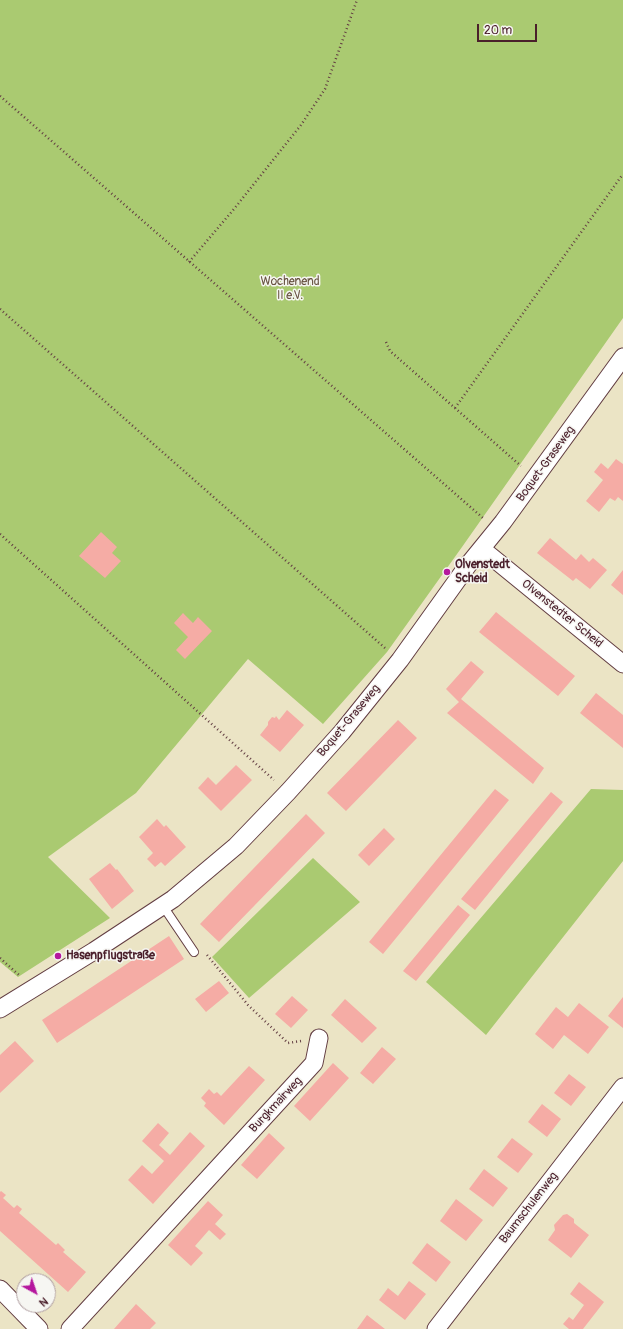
<!DOCTYPE html>
<html>
<head>
<meta charset="utf-8">
<style>
	body { margin:0 }
	#map { position:relative; width:623px; height:1329px; overflow:hidden; background:#ebe4c5; font-family:Pangolin,sans-serif }
	canvas { display:block }
	.north { position:absolute; left:16px; top:1273px; width:40px; height:40px; box-sizing:border-box; background:#f6f6f2; border:1px solid #b1a0a2; border-radius:50%; rotate:140deg; font-size:11px; font-weight:700; line-height:16px; text-align:center; color:#4a1f2b }
	.north::after { content:''; display:block; margin:auto; width:14px; height:18px; background:#b5179e; clip-path:polygon(50% 0,100% 100%,50% 72%,0 100%) }
	.scale { position:absolute; left:477px; top:24px; width:60px; height:18px; box-sizing:border-box; border:2px solid #4a1f2b; border-top:0; padding-left:5px; font-size:12px; line-height:14px; white-space:nowrap; color:#4a1f2b; -webkit-text-stroke:3px #f6f6f2; paint-order:stroke }
</style>
</head>
<body>
<div id="map">
<canvas width="623" height="1329"></canvas>
<div class="north">N</div>
<div class="scale">20 m</div>
</div>
<script>
const ctx = document.querySelector('canvas').getContext('2d');
ctx.lineJoin = 'round';
function fill(path, color) { ctx.fillStyle = color; ctx.fill(path, 'evenodd'); }
function strokePath(path, color, width, dash) { ctx.strokeStyle = color; ctx.lineWidth = width; ctx.lineCap = dash ? 'butt' : 'round'; ctx.setLineDash(dash || []); ctx.stroke(path); }
function drawText(font, color, halo, rows, align = 'center') {
  ctx.font = font + ' Pangolin,sans-serif'; ctx.lineWidth = 3; ctx.setLineDash([]); ctx.textBaseline = 'middle'; ctx.strokeStyle = halo; ctx.fillStyle = color; for (const [text, x, y, turn = 0] of rows) {
    ctx.save(); ctx.translate(x, y); ctx.rotate((+turn || 0) * Math.PI / 180); ctx.textAlign = isNaN(turn) ? turn : align; if (halo) ctx.strokeText(text, 0, 0); ctx.fillText(text, 0, 0); ctx.restore();
  }
}
fill(new Path2D(`
	M0,0H623V318L462,547L387,652L323,724L248,659L136,793L48,857L110,918L18,977L0,962Z
	M591,789L623,790V861L486,1035L426,982Z
	M313,858L360,902L249,998L212,957Z`), '#aaca71');
fill(new Path2D(`
	M616,459L623,464V501L618,497L615,501L610,498L599,512L586,501L603,480L594,472L601,463L608,469Z
	M101,532L117,547L112,553L121,561L105,578L79,556Z
	M550,538L576,560L581,554L589,562L593,558L607,570L590,589L576,578L573,581L537,553Z
	M623,570V595L611,585Z
	M496,612L575,676L558,696L479,632Z
	M183,613L193,623L198,617L212,631L185,659L176,650L188,637L174,623Z
	M471,661L484,672L461,699L544,768L533,784L447,713L459,702L446,689Z
	M596,693L623,715V748L580,713Z
	M287,710L304,725L280,752L260,735L268,725V722L272,717L275,718L276,716L279,720Z
	M398,720L417,738L346,811L327,793Z
	M236,765L252,780L221,811L198,788L208,777L216,785Z
	M495,789L509,800L383,954L369,942Z
	M551,792L563,802L475,910L461,899Z
	M306,814L325,833L219,942L200,924Z
	M157,819L164,827L166,825L186,847L165,866L161,862L155,867L147,859L153,853L139,837Z
	M384,828L395,839L369,866L358,855Z
	M110,863L116,870L117,869L134,891L112,909L89,879Z
	M458,905L470,915L416,981L403,971Z
	M169,936L184,959L57,1043L42,1020Z
	M219,981L229,993L206,1012L195,999Z
	M292,996L308,1010L291,1028L275,1014Z
	M623,997V1028L608,1016Z
	M345,999L377,1028L362,1043L331,1015Z
	M579,1003L609,1027L588,1054L564,1035L553,1049L535,1034L556,1007L568,1017Z
	M15,1041L34,1061L0,1093V1055Z
	M382,1047L396,1059L373,1084L360,1073Z
	M333,1063L349,1078L310,1121L294,1106Z
	M249,1066L265,1080L224,1125L204,1106L206,1103L201,1098L209,1089L214,1094L217,1092L221,1096Z
	M569,1074L586,1087L571,1106L554,1093Z
	M542,1104L561,1119L547,1137L528,1122Z
	M158,1123L169,1133L159,1145L170,1155L190,1132L205,1146L153,1204L128,1180L142,1165L152,1174L164,1161L142,1141Z
	M269,1133L285,1148L257,1179L241,1165Z
	M512,1138L533,1154L518,1173L497,1157Z
	M484,1169L508,1188L493,1207L469,1189Z
	M1,1191L6,1195L3,1198L14,1208L17,1205L22,1209L19,1213L56,1245L58,1243L65,1250L63,1252L86,1272L68,1292L0,1231V1192Z
	M456,1199L483,1220L466,1241L440,1221Z
	M208,1201L223,1215L215,1224L226,1234L220,1240L209,1230L195,1246L203,1253L191,1266L168,1245Z
	M567,1214L574,1219V1223L589,1235L571,1258L548,1240L555,1230L554,1225L563,1215Z
	M427,1243L451,1262L436,1282L412,1263Z
	M409,1281L426,1294L405,1320L379,1300L388,1288L398,1296Z
	M579,1282L604,1302L583,1329H569L563,1324L569,1317L573,1320L584,1305L570,1294Z
	M136,1304L156,1323L150,1329H114Z
	M367,1315L385,1329H357Z`), '#f5aca5');
const service = new Path2D(`
	M163,906L194,952`);
const minor = new Path2D(`
	M482,549L623,664
	M0,1009L94,951L173,899L236,846L288,792L342,732L400,660L468,565L503,522L623,357
	M0,1289L39,1329
	M70,1329L314,1063L319,1038
	M436,1329L623,1087`);
strokePath(service, '#623d42', 10);
strokePath(minor, '#623d42', 19);
strokePath(new Path2D(`
	M0,96L483,518
	M189,262L234,209L301,125L325,89L357,0
	M0,309L385,648
	M386,342L390,351L521,466
	M455,408L623,174
	M0,534L274,780
	M207,955L248,1005L288,1043L301,1041
	M0,958L19,975`), '#623d42', 2.5, [1, 3]);
strokePath(service, '#fff', 8);
strokePath(minor, '#fff', 17);
for (const [x, y, r, color] of [
	[447,572,4,"#b5179e"],
	[58,956,4,"#b5179e"]
]) { const dot = new Path2D(); dot.arc(x, y, r, 0, 2 * Math.PI); ctx.fillStyle = color; ctx.fill(dot); strokePath(dot, '#f6f6f2', 1.5); }
drawText('12px', '#675240', '#f6f6f2', [
	["Wochenend",290,282],
	["II e.V.",290,296]
]);
drawText('12px', '#4a1f2b', '#f6f6f2', [
	["Boquet-Graseweg",546,464,-54],
	["Olvenstedter Scheid",562,614,39],
	["Boquet-Graseweg",349,721,-50],
	["Burgkmairweg",276,1105,-47],
	["Baumschulenweg",529,1208,-52]
]);
drawText('bold 12px', '#4a1f2b', '#f6f6f2', [
	["Olvenstedt",455,565],
	["Scheid",455,579],
	["Hasenpflugstraße",66,956]
], 'left');
</script>
</body>
</html>
